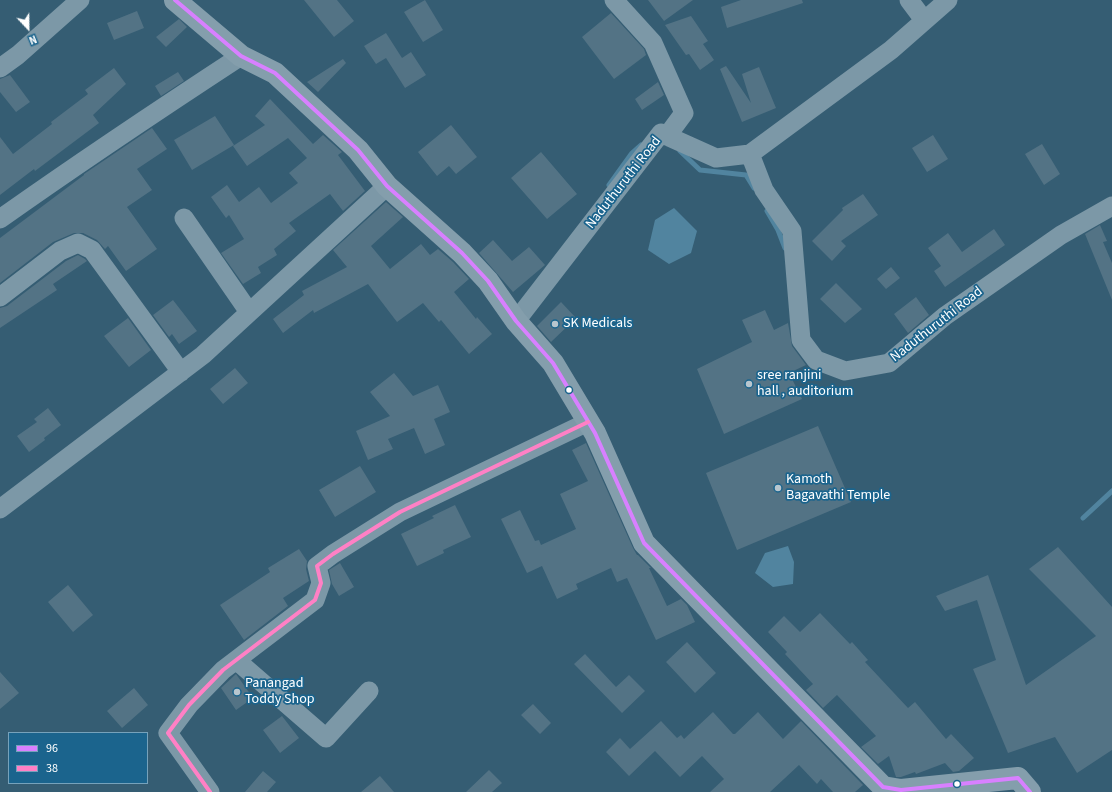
<!DOCTYPE html>
<html>
<head>
<meta charset="utf-8">
<style>
	body { margin:0 }
	#map { position:relative; width:1112px; height:792px; overflow:hidden; background:#355d73; font-family:"Source Sans 3",sans-serif }
	canvas { display:block }
	.legend { position:absolute; left:8px; top:732px; width:140px; height:52px; box-sizing:border-box; background:#1b648d; border:1px solid #76a2bb; margin:0; padding:5px 7px; list-style:none; font-size:12px; color:#fff }
	.legend li { display:flex; align-items:center; gap:8px; height:20px }
	.legend b { width:20px; border:1px solid #76a2bb }
	.north { position:absolute; left:8px; top:8px; width:40px; height:40px; -webkit-text-stroke:3px #1b648d; paint-order:stroke; rotate:158deg; font-size:11px; font-weight:700; line-height:16px; text-align:center; color:#fff }
	.north::after { content:''; display:block; margin:auto; width:14px; height:18px; background:#fff; clip-path:polygon(50% 0,100% 100%,50% 72%,0 100%) }
</style>
</head>
<body>
<div id="map">
<canvas width="1112" height="792"></canvas>
<ul class="legend">
<li><b style="height:5px;background:#d880ff"></b>96</li>
<li><b style="height:5px;background:#ff80c5"></b>38</li>
</ul>
<div class="north">N</div>
</div>
<script>
const ctx = document.querySelector('canvas').getContext('2d');
ctx.lineJoin = 'round';
function fill(path, color) { ctx.fillStyle = color; ctx.fill(path, 'evenodd'); }
function strokePath(path, color, width, dash) { ctx.strokeStyle = color; ctx.lineWidth = width; ctx.lineCap = dash ? 'butt' : 'round'; ctx.setLineDash(dash || []); ctx.stroke(path); }
function drawText(font, color, halo, rows, align = 'center') {
  ctx.font = font + ' "Source Sans 3",sans-serif'; ctx.lineWidth = 3.5; ctx.setLineDash([]); ctx.textBaseline = 'middle'; ctx.strokeStyle = halo; ctx.fillStyle = color; for (const [text, x, y, turn = 0] of rows) {
    ctx.save(); ctx.translate(x, y); ctx.rotate((+turn || 0) * Math.PI / 180); ctx.textAlign = isNaN(turn) ? turn : align; if (halo) ctx.strokeText(text, 0, 0); ctx.fillText(text, 0, 0); ctx.restore();
  }
}
fill(new Path2D(`
	M674,208L697,231L691,253L669,264L648,250L655,220Z
	M788,546L794,562L793,584L773,587L755,573L765,553Z`), '#51849f');
strokePath(new Path2D(`
	M680,151L700,170L746,175L754,188
	M609,185L632,153L641,145
	M767,211L778,230L785,248
	M1083,518L1112,491`), '#51849f', 5);
fill(new Path2D(`
	M304,0H337L354,21L334,37Z
	M425,0L443,30L423,42L404,12Z
	M648,0H693L664,21Z
	M741,0H802L803,3L727,28L721,7Z
	M137,11L144,28L114,40L107,23Z
	M611,13L644,49L646,55L614,79L582,37Z
	M691,16L708,41L703,44L714,60L700,70L689,54L686,55L665,25Z
	M179,19L187,27L166,47L156,37Z
	M386,33L402,58L411,52L426,75L405,88L386,58L376,64L364,46Z
	M343,59L346,63L318,92L307,82Z
	M726,66L751,103L742,74L759,67L776,108L742,122L720,69Z
	M114,68L126,84L93,115L99,123L35,171L34,169L0,195V137L13,154L52,124L51,122L88,94L85,90Z
	M178,72L184,81L161,96L155,86Z
	M10,75L30,102L16,112L0,92V79Z
	M658,82L664,95L642,110L635,99Z
	M270,99L313,144L323,135L342,152L338,155L365,191L343,211L330,194L289,223L296,231L274,249L277,255L258,267L261,273L243,284L221,253L244,239L229,215L226,218L211,197L227,185L239,202L259,187L271,203L298,183L289,173L307,158L288,138L247,166L233,146L265,125L255,116Z
	M215,116L234,145L192,170L174,140Z
	M451,125L477,157L456,174L449,166L437,176L418,152Z
	M152,128L167,149L137,169L152,190L127,207L157,249L126,271L108,246L105,249L97,240L83,233H74L53,242L0,283V238L84,175V174Z
	M933,135L948,159L927,172L912,148Z
	M1042,144L1060,174L1044,185L1025,154Z
	M541,152L577,194L547,219L511,178Z
	M863,194L878,215L841,241L846,246L832,261L812,241L843,210L842,208Z
	M386,202L403,217L371,246L390,269L421,244L430,255L438,249L453,262L469,279L454,292L476,319L477,317L492,334L469,354L441,320L439,322L423,303L397,322L368,284L314,313L313,310L283,333L273,319L304,295L302,291L347,267L333,250Z
	M1100,225L1107,241L1103,242L1112,263V300L1085,234Z
	M994,229L1005,245L945,287L934,271L941,266L928,248L948,233L962,252Z
	M493,240L512,261L529,247L545,265L513,292L479,253Z
	M78,255L85,259L87,261L53,284L57,290L0,328V308L7,306L66,261Z
	M891,267L900,278L886,289L877,279Z
	M836,283L862,309L845,323L820,299Z
	M916,297L929,315L908,333L894,314Z
	M173,300L197,331L179,344L172,334L169,337L153,315Z
	M561,302L576,318L551,342L537,326Z
	M765,310L774,330L788,323L792,346L806,365L789,373L802,399L724,434L697,369L752,342L742,320Z
	M128,318L151,350L129,367L104,336Z
	M235,368L248,383L223,404L210,389Z
	M394,373L413,396L438,385L450,412L434,419L445,445L425,454L414,428L388,439L393,449L368,460L356,431L390,416L370,392Z
	M48,408L61,425L44,438L45,440L29,452L17,436L37,422L34,419Z
	M818,426L851,502L737,550L706,473Z
	M586,443L633,548L637,555H638L651,568H649L667,606L681,599L687,605L695,622L656,640L627,578L617,582L611,568L576,584L578,589L557,599L542,566L527,573L501,519L520,510L535,541L539,540L541,545L576,529L560,494L588,481L572,450Z
	M360,466L376,492L335,517L319,490Z
	M455,505L471,537L443,550L444,553L417,566L401,534L434,518L432,516Z
	M1058,547L1112,607V750L1077,773L1055,737L1008,753L973,669L996,660L977,600L945,611L936,596L988,575L1026,685L1096,636L1029,569Z
	M299,549L307,561L306,569L309,581L283,598L288,606L244,640L220,605L270,572L268,568Z
	M340,563L354,587L339,596L332,584L329,570Z
	M68,585L93,615L73,632L48,602Z
	M820,613L850,644L852,642L868,660L865,662L908,708L915,702L946,739L951,734L974,758L959,771L953,772L945,763L916,774L915,772L901,777H896L889,756L878,764L861,747L876,736L837,695L823,708L806,690L813,684L785,654L787,652L768,632L784,616L800,632Z
	M687,642L716,673L695,693L666,662Z
	M585,654L616,687L629,675L645,691L622,713L574,664Z
	M0,672L19,693L0,709Z
	M236,674L253,698L236,710L221,688Z
	M134,688L148,705L122,728L107,711Z
	M533,704L551,723L540,734L521,715Z
	M713,712L733,734H735L758,712L783,739L801,721L863,785L855,792H833L821,779L817,784L799,765L770,792H710L724,779L702,756L680,777L655,751L629,776L606,752L620,738L630,749L661,721L677,738L681,735L684,739Z
	M282,716L299,738L280,753L263,730Z
	M489,770L502,783L492,792H466Z
	M263,771L276,782L267,792H245Z
	M380,776L394,792H361Z`), '#537385');
strokePath(new Path2D(`
	M614,0L653,43L684,113L667,136
	M909,0L924,20
	M0,68L18,55L80,0
	M750,154L891,50L948,0
	M184,218L249,312
	M0,219C79,163 160,109 241,56
	M0,297L60,251L78,243L92,250L181,372
	M516,321L661,133L667,136L716,158L750,154L764,190L792,231L801,340L816,360L845,371L889,363L945,316L1061,235L1112,206
	M0,509L203,355L387,186
	M236,660L326,738L369,691
	M210,792L168,733L189,705L223,670L315,600L321,583L317,566L333,554L400,512L588,422`), '#7c98a7', 19);
strokePath(new Path2D(`
	M175,0L241,56L275,73L358,150L387,186L462,253L488,281L516,321L553,363L595,433L644,543L883,787L901,790L1018,778L1030,792`), '#849eac', 22);
strokePath(new Path2D(`
	M175,0L241,56L275,73L358,150L387,186L462,253L488,281L516,321L553,363L595,433L644,543L883,787L901,790L1018,778L1030,792`), '#d880ff', 4);
strokePath(new Path2D(`
	M210,792L168,733L189,705L223,670L315,600L321,583L317,566L333,554L400,512L588,422`), '#ff80c5', 4);
for (const [x, y, r, color] of [
	[555,324,4,"#b8c6ce"],
	[749,384,4,"#b8c6ce"],
	[569,390,3.5,"#fff"],
	[778,488,4,"#b8c6ce"],
	[237,692,4,"#b8c6ce"],
	[957,784,3.5,"#fff"]
]) { const dot = new Path2D(); dot.arc(x, y, r, 0, 2 * Math.PI); ctx.fillStyle = color; ctx.fill(dot); strokePath(dot, '#1b648d', 1.5); }
drawText('14px', '#fff', '#1b648d', [
	["Naduthuruthi Road",624,183,-52],
	["Naduthuruthi Road",937,325,-38]
]);
drawText('14px', '#fff', '#1b648d', [
	["SK Medicals",563,324],
	["sree ranjini",757,376],
	["hall , auditorium",757,392],
	["Kamoth",786,480],
	["Bagavathi Temple",786,496],
	["Panangad",245,684],
	["Toddy Shop",245,700]
], 'left');
</script>
</body>
</html>
